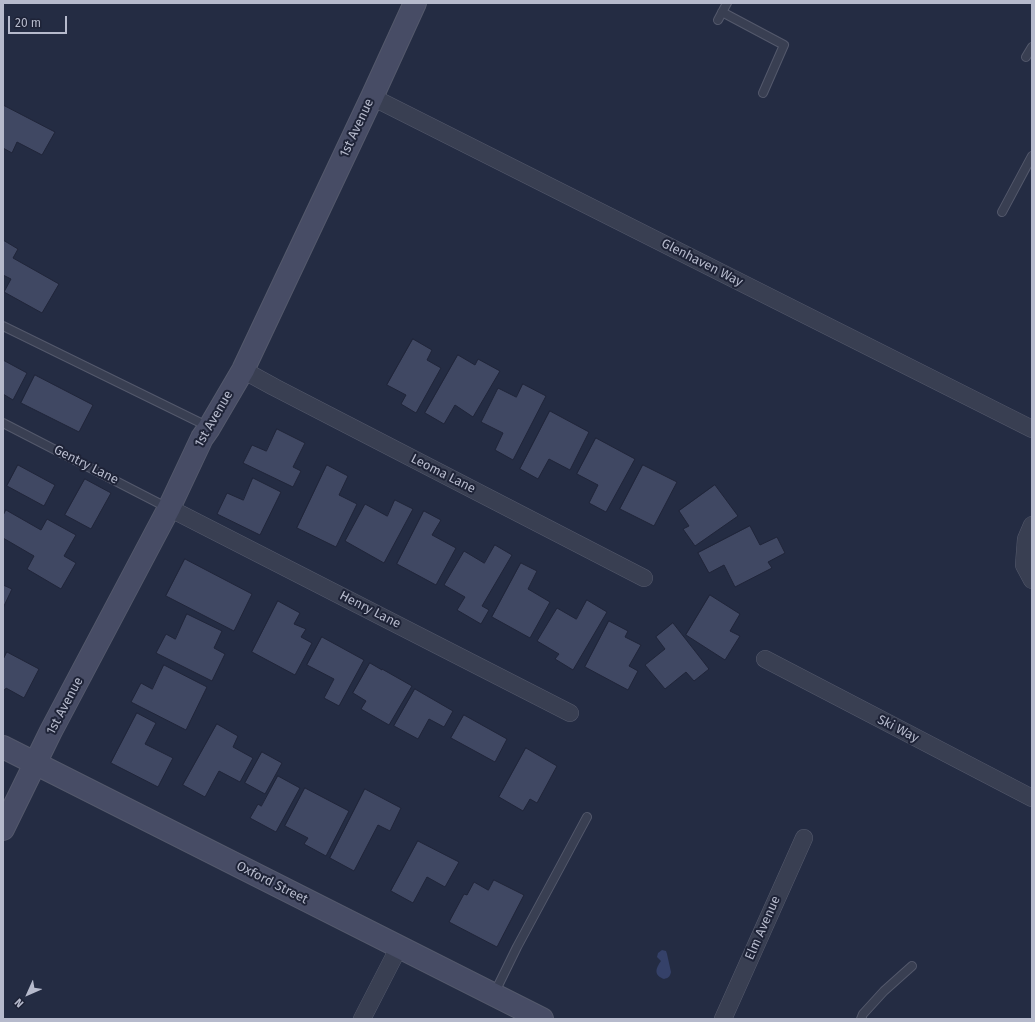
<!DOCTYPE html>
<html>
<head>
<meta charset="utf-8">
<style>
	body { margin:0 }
	#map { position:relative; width:1035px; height:1022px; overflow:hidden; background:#242c43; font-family:"Fira Sans",sans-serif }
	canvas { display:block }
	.frame { position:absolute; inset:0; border:4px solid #b6bacc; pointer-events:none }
	.north { position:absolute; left:8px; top:974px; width:40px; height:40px; -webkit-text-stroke:3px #1e2337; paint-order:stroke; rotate:225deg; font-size:11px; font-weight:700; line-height:16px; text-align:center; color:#b6bacc }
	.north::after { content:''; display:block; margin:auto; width:14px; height:18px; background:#b6bacc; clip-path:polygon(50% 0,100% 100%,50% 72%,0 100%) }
	.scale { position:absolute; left:8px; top:16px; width:59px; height:18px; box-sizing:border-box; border:2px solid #b6bacc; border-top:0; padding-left:5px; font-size:12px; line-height:14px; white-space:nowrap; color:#b6bacc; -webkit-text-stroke:3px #1e2337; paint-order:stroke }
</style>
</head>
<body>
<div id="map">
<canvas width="1035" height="1022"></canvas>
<div class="frame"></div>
<div class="north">N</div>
<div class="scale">20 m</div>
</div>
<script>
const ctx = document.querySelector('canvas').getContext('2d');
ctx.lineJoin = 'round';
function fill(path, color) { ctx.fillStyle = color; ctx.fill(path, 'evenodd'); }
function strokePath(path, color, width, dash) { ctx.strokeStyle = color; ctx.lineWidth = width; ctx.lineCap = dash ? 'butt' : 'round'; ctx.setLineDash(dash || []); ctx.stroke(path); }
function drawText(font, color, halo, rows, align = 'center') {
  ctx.font = font + ' "Fira Sans",sans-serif'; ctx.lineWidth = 4; ctx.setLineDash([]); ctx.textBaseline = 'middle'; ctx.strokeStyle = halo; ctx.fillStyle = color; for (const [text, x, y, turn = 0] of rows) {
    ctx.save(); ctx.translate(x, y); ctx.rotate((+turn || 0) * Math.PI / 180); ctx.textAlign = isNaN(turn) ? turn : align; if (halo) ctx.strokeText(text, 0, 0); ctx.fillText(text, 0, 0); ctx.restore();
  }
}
fill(new Path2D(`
	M662,950L666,951L667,954L671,972C670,977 668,978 664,979C653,975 656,968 661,961L657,957L658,953Z`), '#354169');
const building = new Path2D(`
	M3,105L55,132L42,155L17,142L12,153L3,148Z
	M3,240L18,249L13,258L59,284L42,313L4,292L11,279L3,275Z
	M413,339L432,350L427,360L441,368L416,413L401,404L406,395L387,385Z
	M458,355L475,365L478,359L500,371L473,417L455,405L444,424L425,413Z
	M3,360L27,373L13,400L3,394Z
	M35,375L93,405L79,432L21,403Z
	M523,384L546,396L513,460L495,450L503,433L481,422L498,388L516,397Z
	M550,411L589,432L570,470L549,459L538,479L520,469Z
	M277,429L305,443L293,467L301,471L293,487L243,463L252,445L266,451Z
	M596,438L635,459L606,512L589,503L598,485L577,474Z
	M18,465L55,485L44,506L7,486Z
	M327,465L348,476L339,495L357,504L336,547L297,528Z
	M643,465L677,482L654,526L620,509Z
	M253,478L281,492L260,535L217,514L227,493L243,500Z
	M85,479L111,493L91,529L65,515Z
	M715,485L738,516L695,546L683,529L689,526L679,511Z
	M395,500L413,509L384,563L345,541L365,504L387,516Z
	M6,510L41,530L47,519L76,535L64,556L76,563L61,589L27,569L34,556L3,538V516Z
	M424,511L441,520L432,535L456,548L436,585L397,564Z
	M750,526L760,545L777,537L785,553L768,562L772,568L735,587L724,565L709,573L698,553Z
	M495,545L512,555L482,606L489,610L481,624L457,610L465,597L444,585L464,551L484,563Z
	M185,559L252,594L234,631L166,596Z
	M521,563L537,571L528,589L550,602L530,638L492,617Z
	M3,585L12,589L3,608Z
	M710,595L740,614L730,631L740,636L725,660L686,635Z
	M587,600L607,612L573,670L555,659L559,654L537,641L557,608L576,619Z
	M278,601L300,613L294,624L306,629L301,637L312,643L295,675L252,652Z
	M187,614L222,631L214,648L225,654L212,681L156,653L166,634L175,639Z
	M609,621L628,631L625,637L641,645L629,666L638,671L628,690L585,667Z
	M673,623L709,669L694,681L686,672L665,689L645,665L665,649L656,637Z
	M322,637L364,660L339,706L324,698L334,679L307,665Z
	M7,652L39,669L24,698L6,688L5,690L3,689V660Z
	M370,663L382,670V669L412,686L389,725L361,709L366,701L353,693Z
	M164,665L207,687L186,730L131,702L141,683L152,689Z
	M415,689L453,711L444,727L429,719L418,739L394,726Z
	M137,713L156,723L145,744L173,758L158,787L111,763Z
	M464,715L507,739L495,762L451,738Z
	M217,724L238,736L233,747L253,758L240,782L219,771L205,797L183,785Z
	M526,748L557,766L537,803L530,799L523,811L499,797Z
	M262,752L282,763L265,794L245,783Z
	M278,776L300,788L276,832L250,818L258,804L261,806Z
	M305,788L349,811L326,856L304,844L308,838L285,826Z
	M365,789L401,808L390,831L378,825L354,871L330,858Z
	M418,841L459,862L445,887L427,877L413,903L391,891Z
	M494,880L524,895L497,947L449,922L464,894L467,895L474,882L488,890Z`);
fill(building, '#404863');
strokePath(building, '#202539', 1);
const lane = new Path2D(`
	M722,12L784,45L763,93
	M718,20L727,3
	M1026,57L1032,47
	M1002,212L1032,156
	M3,326L209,427
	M3,423L168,508
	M494,994L517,947L587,817
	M861,1019L863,1014L884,991L912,966`);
const street = new Path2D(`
	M372,97L1032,429
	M243,370L274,387L644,578
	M169,508L570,713
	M1032,525L1026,539L1024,565L1032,580
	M765,659L1032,798
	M362,1019L399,947
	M723,1019L804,838`);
const secondary = new Path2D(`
	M3,747L542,1019
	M3,829L51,731L169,508L202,438L209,428L243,370L372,97L415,3`);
strokePath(lane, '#54596c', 10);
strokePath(street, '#54596c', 18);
strokePath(secondary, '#54596c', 24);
strokePath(lane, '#393f52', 8);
strokePath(street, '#393f52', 17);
strokePath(secondary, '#474c65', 22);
drawText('13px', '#b6bacc', '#1e2337', [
	["1st Avenue",357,128,-65],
	["Glenhaven Way",702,263,27],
	["1st Avenue",214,419,-60],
	["Gentry Lane",86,465,27],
	["Leoma Lane",443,474,27],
	["Henry Lane",370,610,27],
	["1st Avenue",65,706,-62],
	["Ski Way",898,729,27],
	["Oxford Street",272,883,27],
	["Elm Avenue",763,928,-66]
]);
</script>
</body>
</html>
